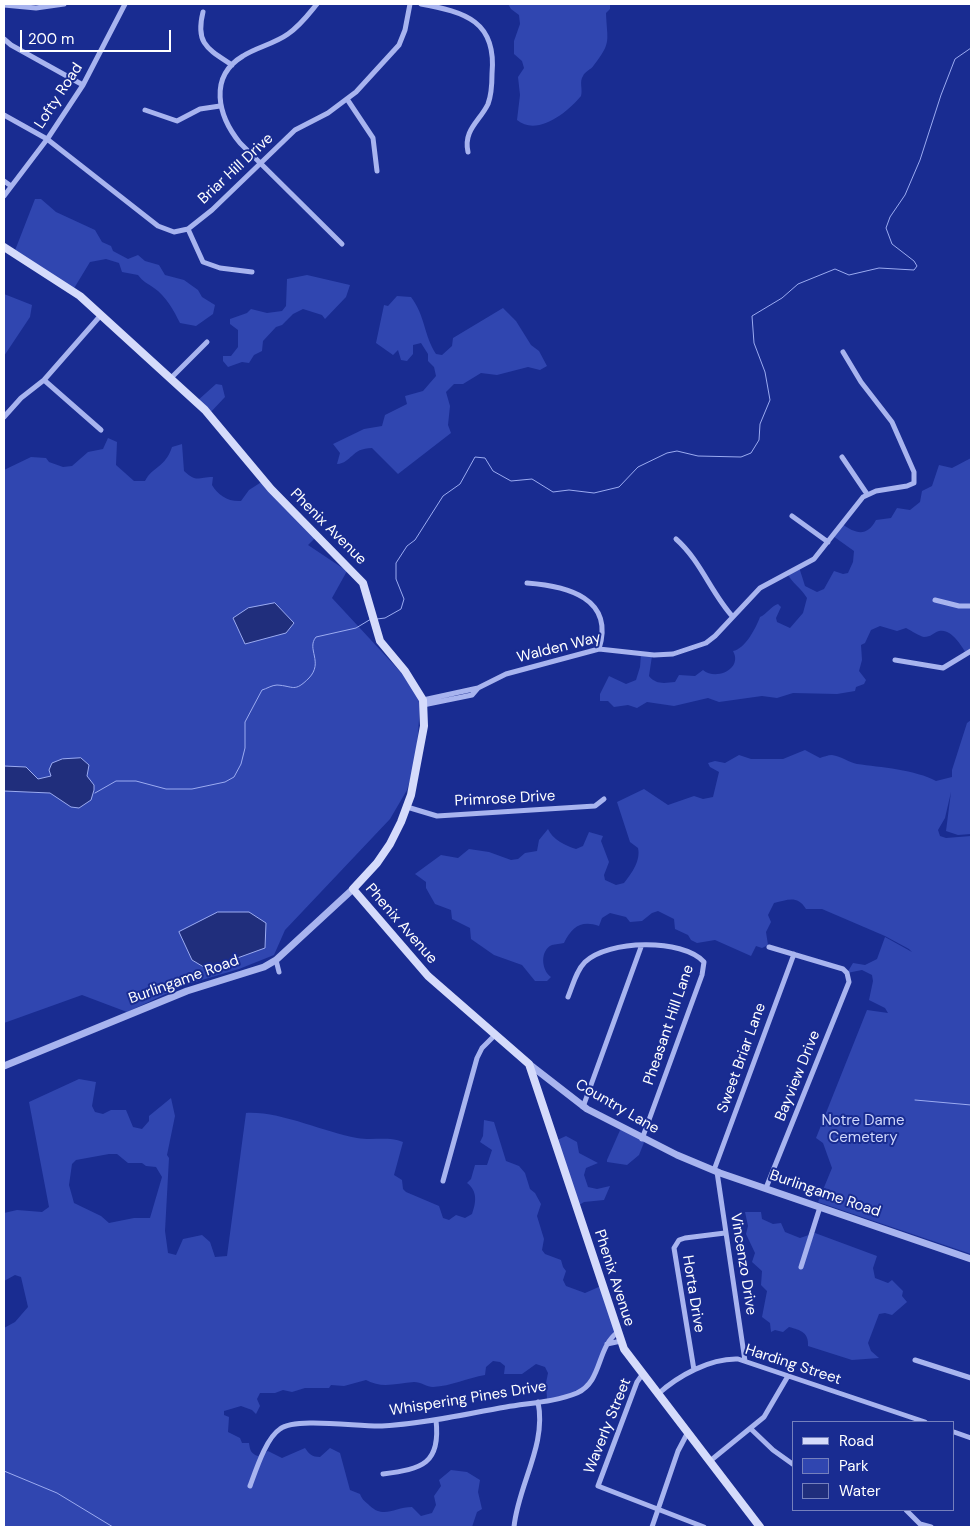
<!DOCTYPE html>
<html>
<head>
<meta charset="utf-8">
<style>
	body { margin:0 }
	#map { position:relative; width:975px; height:1531px; overflow:hidden; background:#192c91; font-family:"DM Sans",sans-serif }
	canvas { display:block }
	.frame { position:absolute; inset:0; border:5px solid #fff; pointer-events:none }
	.legend { position:absolute; left:792px; top:1421px; width:162px; height:90px; box-sizing:border-box; background:#192c91; border:1px solid #7580bd; margin:0; padding:6px 9px; list-style:none; font-size:15px; color:#fff }
	.legend li { display:flex; align-items:center; gap:10px; height:25px }
	.legend b { width:25px; border:1px solid #7580bd }
	.scale { position:absolute; left:20px; top:30px; width:151px; height:22px; box-sizing:border-box; border:2px solid #fff; border-top:0; padding-left:6px; font-size:15px; line-height:18px; white-space:nowrap; color:#fff; -webkit-text-stroke:4px #192c91; paint-order:stroke }
</style>
</head>
<body>
<div id="map">
<canvas width="975" height="1531"></canvas>
<div class="frame"></div>
<ul class="legend">
<li><b style="height:6px;background:#d5dbfb"></b>Road</li>
<li><b style="height:14px;background:#3046b0"></b>Park</li>
<li><b style="height:14px;background:#202e7c"></b>Water</li>
</ul>
<div class="scale">200 m</div>
</div>
<script>
const ctx = document.querySelector('canvas').getContext('2d');
ctx.lineJoin = 'round';
function fill(path, color) { ctx.fillStyle = color; ctx.fill(path, 'evenodd'); }
function strokePath(path, color, width, dash) { ctx.strokeStyle = color; ctx.lineWidth = width; ctx.lineCap = dash ? 'butt' : 'round'; ctx.setLineDash(dash || []); ctx.stroke(path); }
function drawText(font, color, halo, rows, align = 'center') {
  ctx.font = font + ' "DM Sans",sans-serif'; ctx.lineWidth = 4; ctx.setLineDash([]); ctx.textBaseline = 'middle'; ctx.strokeStyle = halo; ctx.fillStyle = color; for (const [text, x, y, turn = 0] of rows) {
    ctx.save(); ctx.translate(x, y); ctx.rotate((+turn || 0) * Math.PI / 180); ctx.textAlign = isNaN(turn) ? turn : align; if (halo) ctx.strokeText(text, 0, 0); ctx.fillText(text, 0, 0); ctx.restore();
  }
}
fill(new Path2D(`
	M508,4H610V9L606,13C607,41 612,42 594,65C591,70 585,71 583,76C579,82 583,89 581,96C568,112 537,137 517,120L520,95L518,77L524,68L522,61L514,54V41L520,24L519,15L511,9Z
	M35,199H41L56,212L95,230L102,242L111,246L113,251L128,259L138,255L145,261L159,265L165,275L184,280L198,290L202,297L215,305L213,314L196,326L180,323C174,311 166,296 154,288C147,283 143,282 138,275L122,272L119,263L106,259L90,262L73,290L14,253Z
	M307,275L350,285L346,297L325,319L322,315L303,309L293,314L282,325L276,327L263,341L262,351L254,355L249,363L242,362L228,367L223,361V356H231L238,347V330L230,324V319L247,313L251,309L267,313L282,311L286,306L287,279Z
	M4,294L32,305L30,317L4,356Z
	M397,296L411,297C425,315 424,336 436,354L442,355L452,346L453,338L503,308L516,321L531,345L539,351L547,366L540,370L528,367L497,375L481,373L463,384H454L446,392L450,406L448,425L451,433L398,474L372,448C351,448 352,463 337,464L340,453L333,444L364,429L382,426L385,415L407,404L405,396L423,391L436,376L434,367L428,361V354L421,343L413,345V354L407,361L401,360L398,350L393,355L376,343L384,305L388,306Z
	M216,384L222,385L225,397L209,414L196,402Z
	M108,438L117,442L116,465L134,481H145C153,466 165,468 172,447L182,444L184,471C197,483 198,477 213,477L212,485C218,495 228,502 241,501L249,490L263,481L317,536L308,545L347,571L332,598L421,694L416,759L407,790L390,819L285,930L274,955L239,969L185,985L127,1012L82,995L4,1023V470L31,457L46,458L49,462L63,467L72,466L88,452L103,449Z
	M971,458V651L966,653C961,645 951,628 939,631C933,633 931,637 924,637C919,636 912,631 906,628L897,631L880,626L871,630L865,643L861,645L862,660L859,671L866,680L864,684L856,687L855,691L837,694L793,693L777,698L762,696L719,702L708,698L674,706L647,702L637,708L628,705L614,707L608,701H600V694L609,676L626,684L636,680L640,667L641,654L652,656L649,676C656,685 665,683 675,682L679,675L695,676L703,670C716,681 743,669 733,651C745,649 756,628 760,617C767,614 771,606 778,604L781,607L776,618L777,622L790,628L803,613L807,598C801,588 792,583 787,573L799,567L805,586L817,592L824,589L834,571L843,574L848,573L853,562L854,551L833,536L842,524C856,534 867,537 876,520L891,518L897,508L910,510L920,502L922,491L932,486L939,465L952,468Z
	M971,720V834L958,835L946,831L951,792L945,818L938,830L940,836L946,838L971,836V1254L818,1202L832,1168L823,1143L816,1138L867,1010L888,1013L885,1008L869,1000L873,981L872,975L862,970L847,973L853,963L865,965L877,959L885,937L912,952L909,949L885,936L822,909H806C797,895 788,900 774,903L768,915L771,922L766,932L768,945L762,948L756,946L751,956L715,940L697,943L691,940L688,935L675,929L674,919L658,911L652,913L642,921L630,922L626,917L610,913L602,918L599,926C581,920 572,927 564,943C561,944 555,944 552,945C540,950 541,970 551,977L547,981H535L522,965L494,955L471,939L470,928L452,919L451,910L435,904L426,888V882L415,874L441,855L458,858L469,849L489,852L511,860L518,859L525,853L537,851L539,840L548,829C552,839 566,846 576,849L583,846L589,832L603,836L601,841L609,862L604,875L605,880L616,885L624,883C631,874 641,861 638,848L630,842L617,802L644,789L668,805L694,796L703,799L713,797L719,772L710,767L708,763L715,761L725,763L739,755L751,759H783L805,750L820,758C823,757 828,755 832,755C841,756 850,763 857,764C880,767 916,770 936,781L952,777V770L967,723Z
	M79,1079L96,1082L92,1106L95,1112L103,1114L111,1110H126L133,1127L142,1129L149,1121V1116L171,1098L175,1116L167,1155L169,1158L165,1231L168,1253L176,1255L183,1239L202,1235L210,1242L215,1257L227,1256L246,1113C280,1111 323,1132 357,1138C373,1141 387,1136 403,1142L394,1175L402,1180L403,1189L406,1192L439,1206L443,1218L449,1220L456,1215L465,1218L472,1214C476,1203 478,1191 467,1183L471,1179L475,1165H487L492,1150L480,1142L483,1136L484,1120L494,1122L506,1161L519,1166L525,1173L530,1189L535,1193L541,1204L537,1216L544,1239L542,1250L545,1254L561,1260L563,1267L566,1271L563,1280L566,1286L585,1293L601,1286L617,1331C600,1347 604,1376 581,1391C573,1396 557,1397 547,1399L546,1383L548,1373L545,1367L536,1364L522,1374H504L505,1366L500,1362L493,1361L486,1367L485,1375C468,1378 451,1386 433,1387C427,1387 421,1382 414,1382C397,1383 382,1389 366,1380L344,1386L331,1385L329,1388H305L292,1392L283,1390L275,1393H260L257,1399L260,1406L256,1414L252,1410L241,1406L224,1411V1415L229,1417L228,1432L240,1438L242,1443H249C250,1450 251,1454 258,1456L268,1451L282,1458L305,1448C309,1454 312,1457 320,1457L330,1448L340,1453L350,1490L360,1494C362,1500 366,1502 370,1506C384,1519 395,1507 412,1507L421,1516L432,1513L436,1505L434,1496L441,1486L439,1480L451,1470L467,1472L480,1480L478,1492L482,1509L477,1512L472,1527H4V1328L15,1322L28,1307L21,1277L15,1275L4,1281V1213L17,1210L42,1212L49,1207L29,1102ZM109,1154H117L128,1163H142L146,1166L156,1167L162,1177L150,1218H134L109,1223L101,1216L74,1203L69,1185L72,1164L76,1160Z
	M621,1128L645,1140L639,1155L627,1165L607,1162V1160Z
	M566,1136L577,1142L579,1153L598,1163L586,1168L584,1175L588,1187L597,1189L610,1186L604,1200L584,1202L576,1207L555,1141Z
	M745,1212H761L762,1219L773,1224L781,1223L785,1232L800,1238L815,1233L877,1256L873,1268L875,1278L888,1283L892,1280L903,1291L902,1296L907,1302L892,1315L885,1313L879,1314L868,1343L871,1351L879,1358L852,1360L808,1346C809,1333 801,1330 789,1327L783,1332L775,1330L771,1332L770,1323L762,1317L767,1291L761,1285L762,1271L752,1262L755,1253L746,1234L748,1226Z`), '#3046b0');
const water = new Path2D(`
	M275,603L294,623L286,633L245,644L233,618L248,608Z
	M81,758L89,765L87,776L94,785V790L91,800L79,808L71,807L50,793L4,791V766L26,767L38,779L51,776L49,770L52,763L62,759Z
	M218,912H249L266,923L265,948L207,969L192,960L179,932Z`);
fill(water, '#202e7c');
strokePath(water, '#9babf1', 1);
strokePath(new Path2D(`
	M377,619L385,618L401,609L404,599L396,579V563L407,546L415,540L443,496L460,484L475,457L485,458L493,471L511,481L532,479L553,492L569,490L594,493L619,487L638,467L667,453L677,451L698,456L741,457L751,453L759,440L760,424L770,400L765,372L754,343L752,316L782,298L798,284L835,269L849,275L879,268L914,270L917,266L914,261L892,244L886,228L890,217L905,195L920,160L941,95L955,59L971,48
	M95,793L116,781H136L166,789H192L225,782L234,777L241,764L245,748V722L262,690C266,689 272,685 277,685C294,686 294,693 309,678C324,662 306,649 316,637L356,628L371,619
	M915,1100L971,1105
	M4,1471L57,1493L113,1527`), '#9babf1', 1);
strokePath(new Path2D(`
	M317,4C308,15 300,26 288,34C274,44 257,47 243,56C208,77 218,116 240,143L342,244
	M421,4C465,12 497,21 492,74C492,83 491,96 488,104C480,121 463,130 468,152
	M4,5L36,8L64,4
	M203,12C195,44 208,49 232,65
	M4,39L11,45L83,85
	M347,99L373,138L377,171
	M145,110L177,121L200,109L220,106
	M4,115L47,139L158,226L174,232L188,229L212,210L295,130L328,113L356,92L399,45L405,30L410,4
	M4,181L11,186
	M4,196L48,138L83,85L125,4
	M188,229L203,262L220,268L252,272
	M171,378L207,342
	M44,380L101,430
	M4,417L21,398L44,380L101,315
	M842,457L867,494
	M792,516L828,542
	M676,539C701,561 711,593 733,617
	M527,583C567,586 615,598 599,649
	M935,600L959,606H971
	M895,660L943,668L971,651
	M478,688L506,674L599,649L654,655L673,654L706,643L715,636L760,588L814,559L863,497L876,491L907,486L914,483V472L892,422L861,382L843,352
	M423,700L478,688L472,695L423,705
	M407,807L437,816L595,806L604,799
	M276,960L279,972
	M568,997C573,985 576,971 585,962C608,940 682,938 704,962L702,975L642,1139
	M583,1107L641,947
	M714,1170L794,954
	M717,1172L745,1361
	M443,1181L477,1058L482,1048L495,1035
	M766,1188L849,982L847,973L843,969L769,947
	M801,1267L820,1207
	M607,1344L621,1341
	M915,1360L971,1378
	M694,1370L674,1248L679,1240L685,1238L725,1233
	M642,1375L637,1382L598,1486L704,1527
	M658,1394C678,1376 710,1358 738,1359L925,1422
	M751,1429L773,1450L794,1465
	M954,1432L971,1438
	M710,1461L764,1417L788,1376
	M383,1474C422,1469 441,1464 436,1420
	M250,1486C256,1470 266,1438 280,1429C296,1417 359,1427 382,1426C423,1424 465,1414 506,1407C529,1403 555,1402 577,1393C603,1381 596,1348 618,1332
	M906,1510L920,1524L931,1527
	M514,1527C518,1485 547,1445 538,1402
	M652,1527L678,1451L688,1432`), '#a8b4ef', 5);
strokePath(new Path2D(`
	M529,1064L587,1109L677,1155L720,1173L971,1259
	M4,1066L187,991L264,967L276,960L353,889`), '#a8b4ef', 7);
strokePath(new Path2D(`
	M4,247L80,296L205,410L271,489L363,583L380,641L405,671L423,700L424,726L411,795L401,822L390,844L377,863L353,889L428,976L529,1064L624,1349L760,1527`), '#d5dbfb', 8);
drawText('15px', '#fff', '#192c91', [
	["Lofty Road",59,96,-57],
	["Briar Hill Drive",236,169,-43],
	["Phenix Avenue",328,527,45],
	["Walden Way",559,648,-14],
	["Primrose Drive",505,799,-3],
	["Phenix Avenue",401,924,49],
	["Burlingame Road",184,980,-20],
	["Pheasant Hill Lane",669,1025,-71],
	["Sweet Briar Lane",742,1058,-70],
	["Bayview Drive",798,1076,-68],
	["Country Lane",617,1107,30],
	["Burlingame Road",825,1194,19],
	["Vincenzo Drive",743,1264,81],
	["Phenix Avenue",614,1278,72],
	["Horta Drive",693,1294,81],
	["Harding Street",793,1365,18],
	["Whispering Pines Drive",468,1399,-9],
	["Waverly Street",608,1426,-68]
]);
drawText('15px', '#ced6fb', '#192c91', [
	["Notre Dame",863,1121],
	["Cemetery",863,1138]
]);
</script>
</body>
</html>
